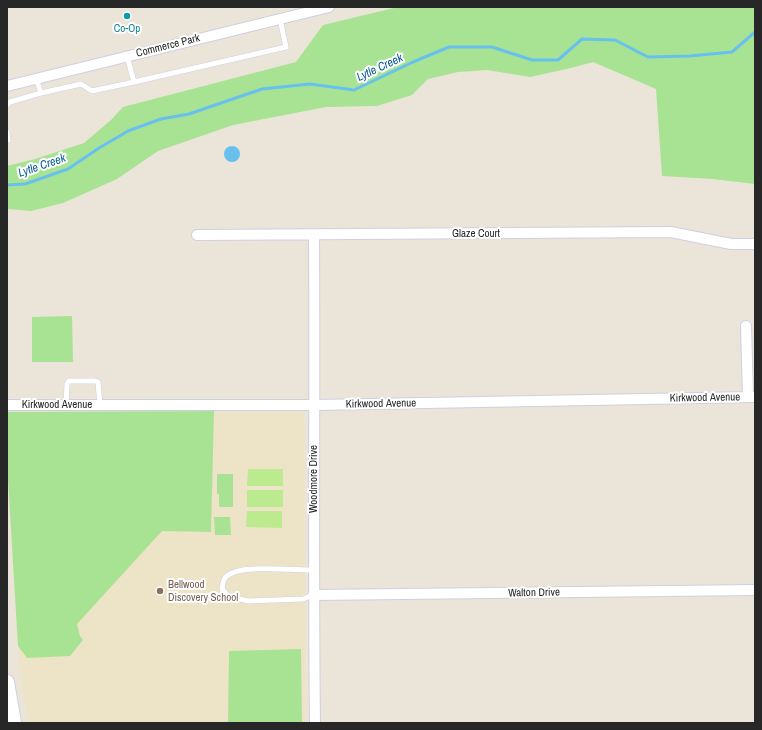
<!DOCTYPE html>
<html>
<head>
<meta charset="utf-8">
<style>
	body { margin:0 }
	#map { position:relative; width:762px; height:730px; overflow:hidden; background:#ebe4d8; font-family:"Archivo Narrow",sans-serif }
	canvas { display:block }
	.frame { position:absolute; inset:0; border:8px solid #272727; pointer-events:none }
</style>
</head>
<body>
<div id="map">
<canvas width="762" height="730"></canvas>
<div class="frame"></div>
</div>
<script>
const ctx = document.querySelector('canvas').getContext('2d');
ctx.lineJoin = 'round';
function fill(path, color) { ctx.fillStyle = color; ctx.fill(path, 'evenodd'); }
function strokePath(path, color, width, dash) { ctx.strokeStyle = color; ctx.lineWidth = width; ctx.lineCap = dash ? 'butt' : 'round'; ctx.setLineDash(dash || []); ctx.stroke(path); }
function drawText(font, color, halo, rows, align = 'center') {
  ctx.font = font + ' "Archivo Narrow",sans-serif'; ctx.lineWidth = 4; ctx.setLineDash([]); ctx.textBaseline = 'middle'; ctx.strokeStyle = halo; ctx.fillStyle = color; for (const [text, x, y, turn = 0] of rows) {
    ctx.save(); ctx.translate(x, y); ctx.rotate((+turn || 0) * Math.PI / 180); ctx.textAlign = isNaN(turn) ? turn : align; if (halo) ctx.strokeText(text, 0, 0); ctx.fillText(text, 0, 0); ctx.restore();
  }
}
fill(new Path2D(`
	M304,411L306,723H29L20,675L18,646L7,471V412Z`), '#ede4c7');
fill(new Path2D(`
	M398,7H755V184L713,179L662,176L656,89L593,62L571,68L530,77L487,70L458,72L428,79L412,95L377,106L326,107L233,125L158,151L117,179L63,203L31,211L7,209V166L35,159L84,143L112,119L123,107L296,62L323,25Z
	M72,316L73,362H32V317Z
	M214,411L211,532L162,531L77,624L80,636L83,640L70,656L27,658L18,646L7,462V412Z
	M217,474H233V507H219V494H217Z
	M214,517H230L231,535H215Z
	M301,649L302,723L228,722L229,651Z`), '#a8e393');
fill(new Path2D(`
	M248,469H283V486H247Z
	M247,490H283V507H247Z
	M247,511H282V528L246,527Z`), '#bcea8e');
fill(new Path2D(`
	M224 154a8 8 0 1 1 16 0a8 8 0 1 1-16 0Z`), '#68c0ef');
strokePath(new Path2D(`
	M7,185L25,184L68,169L99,148L128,131L161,119L189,114L262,89L310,84L354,90L413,62L449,47H492L532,60H558L582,39L615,40L648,57L690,56L732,52L755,32`), '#68c0ef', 3);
const service = new Path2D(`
	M127,56L134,82L286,47L280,19
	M36,78L41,93L81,84L92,91L134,82
	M7,105L10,102L41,93
	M7,132L8,140
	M66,405L67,384L69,381H95L98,382L100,405
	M313,595L303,599L248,601L228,596L222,589C223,583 223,577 230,574C245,565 294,570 314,570`);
const minor = new Path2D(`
	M7,86L329,7
	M197,235L671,232L731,244H755
	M314,235C315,397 313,560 315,723
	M746,326L748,397
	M7,405H315L755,397
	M313,595L755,590`);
const secondary = new Path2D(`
	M7,682L14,723`);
strokePath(service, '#ced0e1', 6);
strokePath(minor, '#ced0e1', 12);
strokePath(secondary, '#ced0e1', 16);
strokePath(service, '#fff', 5);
strokePath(minor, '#fff', 10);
strokePath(secondary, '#fff', 14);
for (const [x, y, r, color] of [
	[127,16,4,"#0f9aa8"],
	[160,591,4,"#8d6e63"]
]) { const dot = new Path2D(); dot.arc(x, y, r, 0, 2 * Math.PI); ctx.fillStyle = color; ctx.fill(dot); strokePath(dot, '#fff', 1.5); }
drawText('11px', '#0d838f', '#fff', [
	["Co-Op",127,29]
]);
drawText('11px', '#272727', '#fff', [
	["Commerce Park",168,46,-14],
	["Glaze Court",476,234],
	["Kirkwood Avenue",705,398,-1],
	["Kirkwood Avenue",381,404,-1],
	["Kirkwood Avenue",57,405],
	["Woodmore Drive",314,479,-90],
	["Walton Drive",534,593,-1]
]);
drawText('11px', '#785e54', '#fff', [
	["Bellwood",168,585],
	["Discovery School",168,598]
], 'left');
drawText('italic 12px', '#0b5c98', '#fff', [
	["Lytle Creek",380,68,-25],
	["Lytle Creek",42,166,-19]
]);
</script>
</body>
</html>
